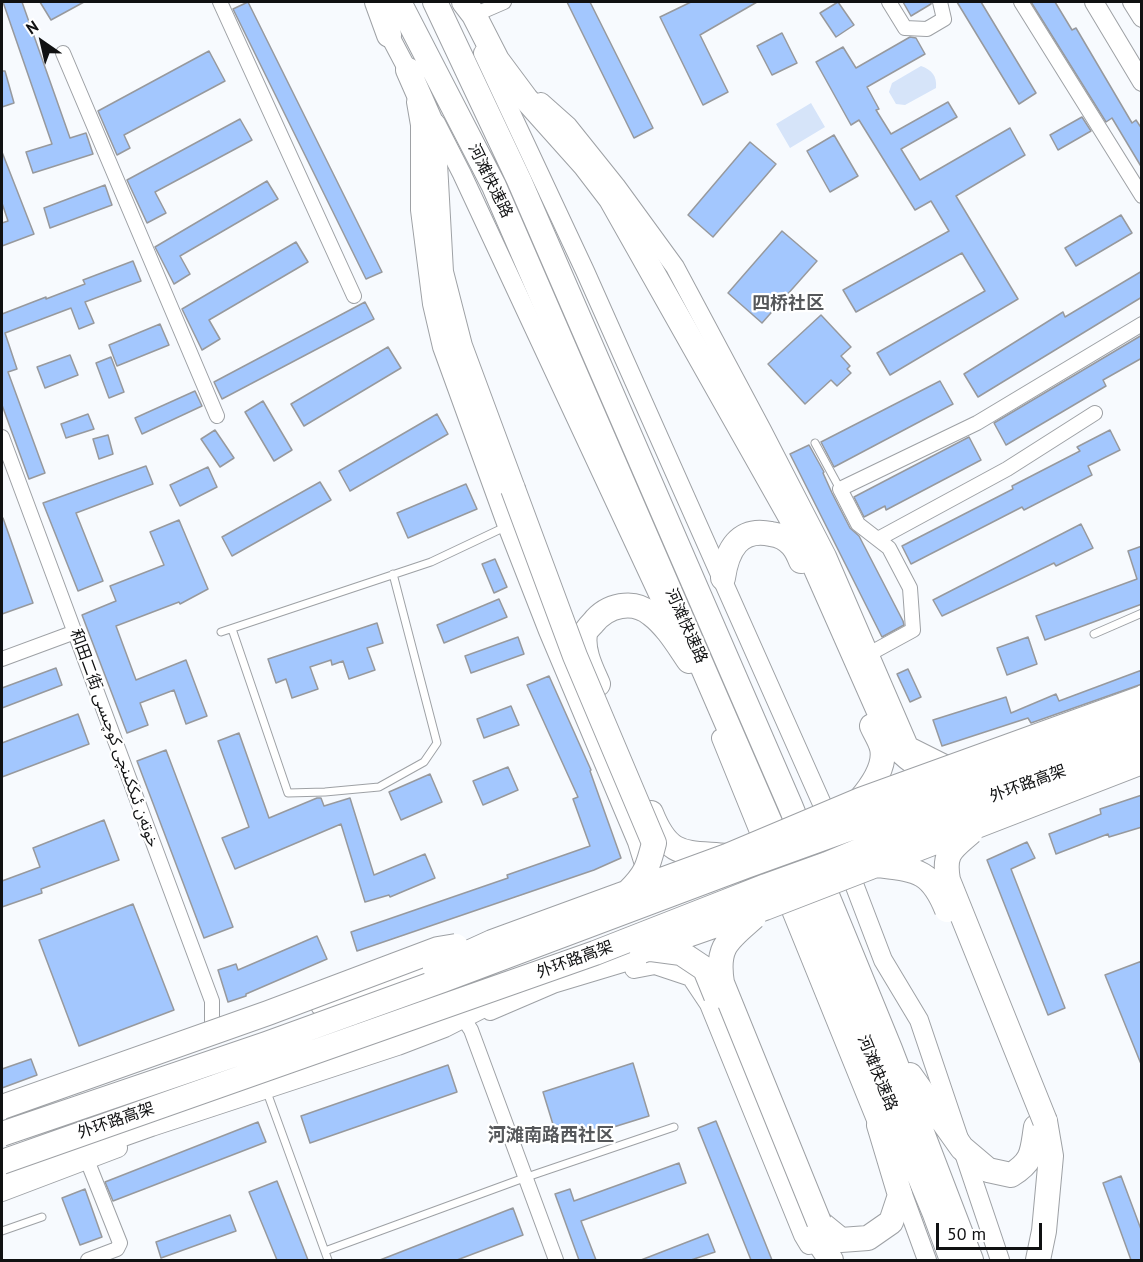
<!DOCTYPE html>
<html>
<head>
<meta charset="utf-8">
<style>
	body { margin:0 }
	#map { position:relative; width:1143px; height:1262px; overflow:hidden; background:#f7fafe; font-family:"PT Sans",sans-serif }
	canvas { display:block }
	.frame { position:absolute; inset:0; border:3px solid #101112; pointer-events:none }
	.north { position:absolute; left:12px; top:12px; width:60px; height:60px; -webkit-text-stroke:4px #fff; paint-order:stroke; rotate:326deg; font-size:16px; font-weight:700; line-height:24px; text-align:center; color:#101112 }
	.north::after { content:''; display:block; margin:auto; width:21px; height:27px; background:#101112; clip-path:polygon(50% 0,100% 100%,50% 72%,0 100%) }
	.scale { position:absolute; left:936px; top:1223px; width:106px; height:27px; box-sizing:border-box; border:3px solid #101112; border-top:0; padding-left:8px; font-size:18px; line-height:21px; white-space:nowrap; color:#101112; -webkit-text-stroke:4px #fff; paint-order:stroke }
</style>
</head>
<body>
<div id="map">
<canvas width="1143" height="1262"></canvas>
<div class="frame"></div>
<div class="north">N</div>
<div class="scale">50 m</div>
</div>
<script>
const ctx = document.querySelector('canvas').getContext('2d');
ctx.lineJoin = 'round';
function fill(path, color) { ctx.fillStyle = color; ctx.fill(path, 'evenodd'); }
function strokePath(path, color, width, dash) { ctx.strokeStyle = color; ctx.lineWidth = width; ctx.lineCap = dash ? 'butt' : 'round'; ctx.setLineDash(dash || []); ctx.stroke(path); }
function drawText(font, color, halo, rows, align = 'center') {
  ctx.font = font + ' "PT Sans","Noto Sans Arabic","Noto Sans SC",sans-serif'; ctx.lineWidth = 4.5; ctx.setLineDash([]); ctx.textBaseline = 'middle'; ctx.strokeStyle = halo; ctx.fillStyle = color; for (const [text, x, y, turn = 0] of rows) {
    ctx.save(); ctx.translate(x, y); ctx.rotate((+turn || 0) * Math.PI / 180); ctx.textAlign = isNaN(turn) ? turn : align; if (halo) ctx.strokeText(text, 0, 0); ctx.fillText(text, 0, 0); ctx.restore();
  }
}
fill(new Path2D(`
	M921,66C932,70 937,76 936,88L905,105L896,104L889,92L892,83Z
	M811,103L825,127L790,148L776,124Z`), '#d6e4f9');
const building = new Path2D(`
	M3,2H22L70,138L86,133L93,154L33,173L26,152L52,144Z
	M40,2H84L51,20Z
	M248,2L382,272L366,279L233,9Z
	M567,2H590L653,128L634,138Z
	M691,2H757L700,35L728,92L703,105L660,17Z
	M838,2L854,25L836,37L820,13Z
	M903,2H931V4L911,16Z
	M957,2H981L1036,93L1019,104Z
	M1031,2H1055L1072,30L1076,28L1132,123L1136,120L1142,129V168L1112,118L1106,122Z
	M782,33L797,63L772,75L757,46Z
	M910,37L916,38L925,54L867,87L879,109L876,110L891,134L948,102L957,117L901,149L920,180L1010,128L1025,155L956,196L1018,299L890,375L877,353L985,291L962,253L856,312L843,290L949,231L931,201L915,210L859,120L851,125L816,62L843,47L856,68Z
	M209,51L225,81L124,135L130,148L117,155L98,111Z
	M2,71H5L14,103L2,107Z
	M1082,117L1091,131L1058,150L1050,135Z
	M240,119L252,140L155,192L166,213L147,223L127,180Z
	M834,135L858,176L830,192L807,151Z
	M750,142L776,164L713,237L688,215Z
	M2,152L34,234L2,246V223L8,221L2,203Z
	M267,181L278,199L180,256L190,274L174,284L155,247Z
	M105,185L112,205L50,228L44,208Z
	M1121,215L1132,233L1076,266L1065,248Z
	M782,231L817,261L762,323L728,293Z
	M296,242L308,262L209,320L220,339L202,350L182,309Z
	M133,261L141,281L85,302L94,323L79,329L71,308L5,333L17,369L8,372L45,473L29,479L2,405V314L46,297V299L85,284L83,280Z
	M1142,271V297L978,397L964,374L1063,312L1065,317Z
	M365,302L374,319L222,399L214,382Z
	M821,315L851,347L841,356L850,366L847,369L851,373L837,386L831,380L805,404L768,364Z
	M160,324L169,345L117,366L109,345Z
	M1142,335V358L1103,380L1106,386L1006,445L994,423Z
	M388,347L401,368L304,426L291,404Z
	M70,355L78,375L45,388L37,367Z
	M111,357L124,392L109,398L96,363Z
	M940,381L953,404L834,467L821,442Z
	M195,391L202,406L142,434L135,418Z
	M263,401L292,450L274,461L245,412Z
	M88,414L94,429L66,438L61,424Z
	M437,414L448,434L350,491L339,471Z
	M215,430L234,458L220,467L201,439Z
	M1110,430L1120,450L1088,466L1092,475L1024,510L1022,507L911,564L902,546L1013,489L1012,486L1080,451L1077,447Z
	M108,435L113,454L99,459L93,439Z
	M969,437L981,460L886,510L885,506L864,517L854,497Z
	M809,445L824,472L823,473L832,493L850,528L859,536L903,621L904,625L882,637L790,454Z
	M146,466L153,484L76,513L103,581L78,591L43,503Z
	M208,467L217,487L180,506L170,485Z
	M320,482L331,500L232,556L222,537Z
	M466,484L477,509L408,538L397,513Z
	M2,518H3L33,603L2,614Z
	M179,520L208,589L180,604L179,602L116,626L136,680L186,660L207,716L186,724L174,690L140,703L148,725L127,733L82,615L116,601L110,586L164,565L150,532Z
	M1081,524L1093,548L1056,566L1054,563L942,616L933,600Z
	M1142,546V604L1045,640L1036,616L1137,579L1128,551Z
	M495,559L507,587L494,593L482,564Z
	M499,599L507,617L444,643L437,625Z
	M377,623L383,643L367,648L375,670L349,679L343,661L332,665L331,660L310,667L318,689L292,698L286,679L276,683L268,659Z
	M518,637L524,654L471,673L465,656Z
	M1028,637L1037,664L1007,675L997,648Z
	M56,668L62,685L2,708V688Z
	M908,669L921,697L910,702L897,674Z
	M1142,670V684L1031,723L1028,718L942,746L933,720L1006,697L1011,713L1056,694L1059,701Z
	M549,676L591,770L590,771L621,858L594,870L357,951L351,932L508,878L507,875L590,846L573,799L578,797L527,685Z
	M511,706L519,725L484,738L477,719Z
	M78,714L89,744L2,777V743Z
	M239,733L269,818L317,798H321L324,806L350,798L374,875L425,854L435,878L390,897L389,895L365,902L341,824L235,869L222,838L249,827L218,741Z
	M166,750L233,927L204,938L137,761Z
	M508,767L518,790L483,805L473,781Z
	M430,774L442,802L401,820L389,792Z
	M1142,795V827L1109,837L1108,834L1056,854L1049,834L1101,814L1100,809Z
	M104,820L119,860L41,889L42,893L2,907V881L40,867L33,848Z
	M1027,842L1035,858L1011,869L1065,1008L1048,1015L987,860Z
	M133,904L174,1010L79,1046L39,940Z
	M317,936L327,959L246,994V996L228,1002L218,970L236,964L238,970Z
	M1142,961V1064H1141L1105,975Z
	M31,1059L37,1075L2,1088V1069Z
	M633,1063L649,1116L559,1144L543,1092Z
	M448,1065L457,1092L310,1143L301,1116Z
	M716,1121L772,1260H751L698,1128Z
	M258,1122L266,1142L113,1201L105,1182Z
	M679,1163L686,1183L581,1221L596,1260H579L555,1194L570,1189L574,1201Z
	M1121,1176L1142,1232V1260H1131L1103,1183Z
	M277,1181L308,1260H277L249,1192Z
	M85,1189L102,1237L80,1245L62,1198Z
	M513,1208L523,1235L457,1260H380Z
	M230,1215L236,1231L161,1258L156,1242Z
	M708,1234L715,1252L691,1260H641Z`);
fill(building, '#a3c7fe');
strokePath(building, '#97999d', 1.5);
const lane = new Path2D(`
	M815,443L840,489
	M232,629L288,793L325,792L379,787L424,762L437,743L393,574
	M221,632L431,562L505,527
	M1094,634L1142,613
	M268,1095L328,1260
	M2,1231L42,1217
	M325,1251L524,1178L674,1127`);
const street = new Path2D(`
	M220,2L354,296
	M889,2L905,28L927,29L944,19L940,2
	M1021,2L1142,196
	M474,15L504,2
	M63,53L217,416
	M2,437L212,1001V1021L217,1036
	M878,539L1007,469L1095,413
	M869,654L913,630L910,588L889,548L858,524L840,489L977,423L1142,324
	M2,659L75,632
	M465,1021L471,1030L556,1260
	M87,1160L120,1243L117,1249L88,1260`);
const secondary = new Path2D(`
	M1094,2L1142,82
	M1132,2L1142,18
	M384,25L413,80
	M483,53L585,271L831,824
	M416,102L420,125V210L432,304L442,347L507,526L548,631L637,842L647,874
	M541,102L568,126L616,186L675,267L762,430L827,556L909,746L945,764L953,765
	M436,123L462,174L663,605
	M721,738L883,1137
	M846,863L883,960L919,1020L1000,1260
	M634,969L655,965L691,977L709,1004L803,1235L809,1245
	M320,1006L447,961
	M490,1011L553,984L656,953
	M900,1186L927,1260
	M2,1192L118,1148`);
const highway = new Path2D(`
	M377,2L389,35
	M399,2L494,186L840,984L935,1214L952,1260
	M435,2L519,180L790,805L890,1049L971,1260
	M464,2L474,15L497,60L526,99L585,165L611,199L790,516L808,551L892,741C906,759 918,768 941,771
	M408,70L433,127L441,272L460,346L513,489
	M723,578C727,550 739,527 771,534C780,535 786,538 792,545C796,549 799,556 801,561
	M598,684C592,670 582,651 585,634C586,630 590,626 593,623C607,605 633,599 651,614C667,626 678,645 689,661
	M860,800C871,787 886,766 882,748C880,740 875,733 872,726
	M651,813C669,858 684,852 727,856
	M910,1075L962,1148L988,1170L1011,1175C1034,1161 1032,1151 1036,1127
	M2,1177L151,1124L397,1043L444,1025L501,996
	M819,1222L841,1240L868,1238L891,1222L900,1195L879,1125
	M809,1228L831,1260
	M1038,1260L1044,1231L1051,1156L1045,1121`);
strokePath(lane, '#9ea1a5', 9);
strokePath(street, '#9ea1a5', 16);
strokePath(secondary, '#9ea1a5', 20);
strokePath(highway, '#9ea1a5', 26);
strokePath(lane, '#fff', 7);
strokePath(street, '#fff', 14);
strokePath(secondary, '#fff', 18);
strokePath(highway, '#fff', 24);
const highwayBridge = new Path2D(`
	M513,489L575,656L654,843C648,867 646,874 628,892
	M971,832C952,849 943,852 948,880L1045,1121
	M877,865C917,870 931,870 947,910
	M754,917C728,940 716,946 722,983L819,1222
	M651,949L681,953L705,969L716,996
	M642,951L765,908L1142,762
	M435,968L492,942L727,856L860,800L1142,698
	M2,1107L268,1013L438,949L456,946
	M2,1134L266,1044L443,980L746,866L1142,723
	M2,1162L595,953L766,886L827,864L952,812L1142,741`);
strokePath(highwayBridge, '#9ea1a5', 26, []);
strokePath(highwayBridge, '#fff', 24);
drawText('16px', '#101112', '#fff', [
	["河滩快速路",490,181,64],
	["河滩快速路",686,626,66],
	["和田二街 خوتەن ئىككىنچى كوچىسى",114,738,70],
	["外环路高架",1028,784,-20],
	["外环路高架",575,960,-20],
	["河滩快速路",877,1073,68],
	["外环路高架",116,1121,-19]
]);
drawText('bold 18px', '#56585b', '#fff', [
	["四桥社区",788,304],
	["河滩南路西社区",551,1136]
]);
</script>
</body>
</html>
